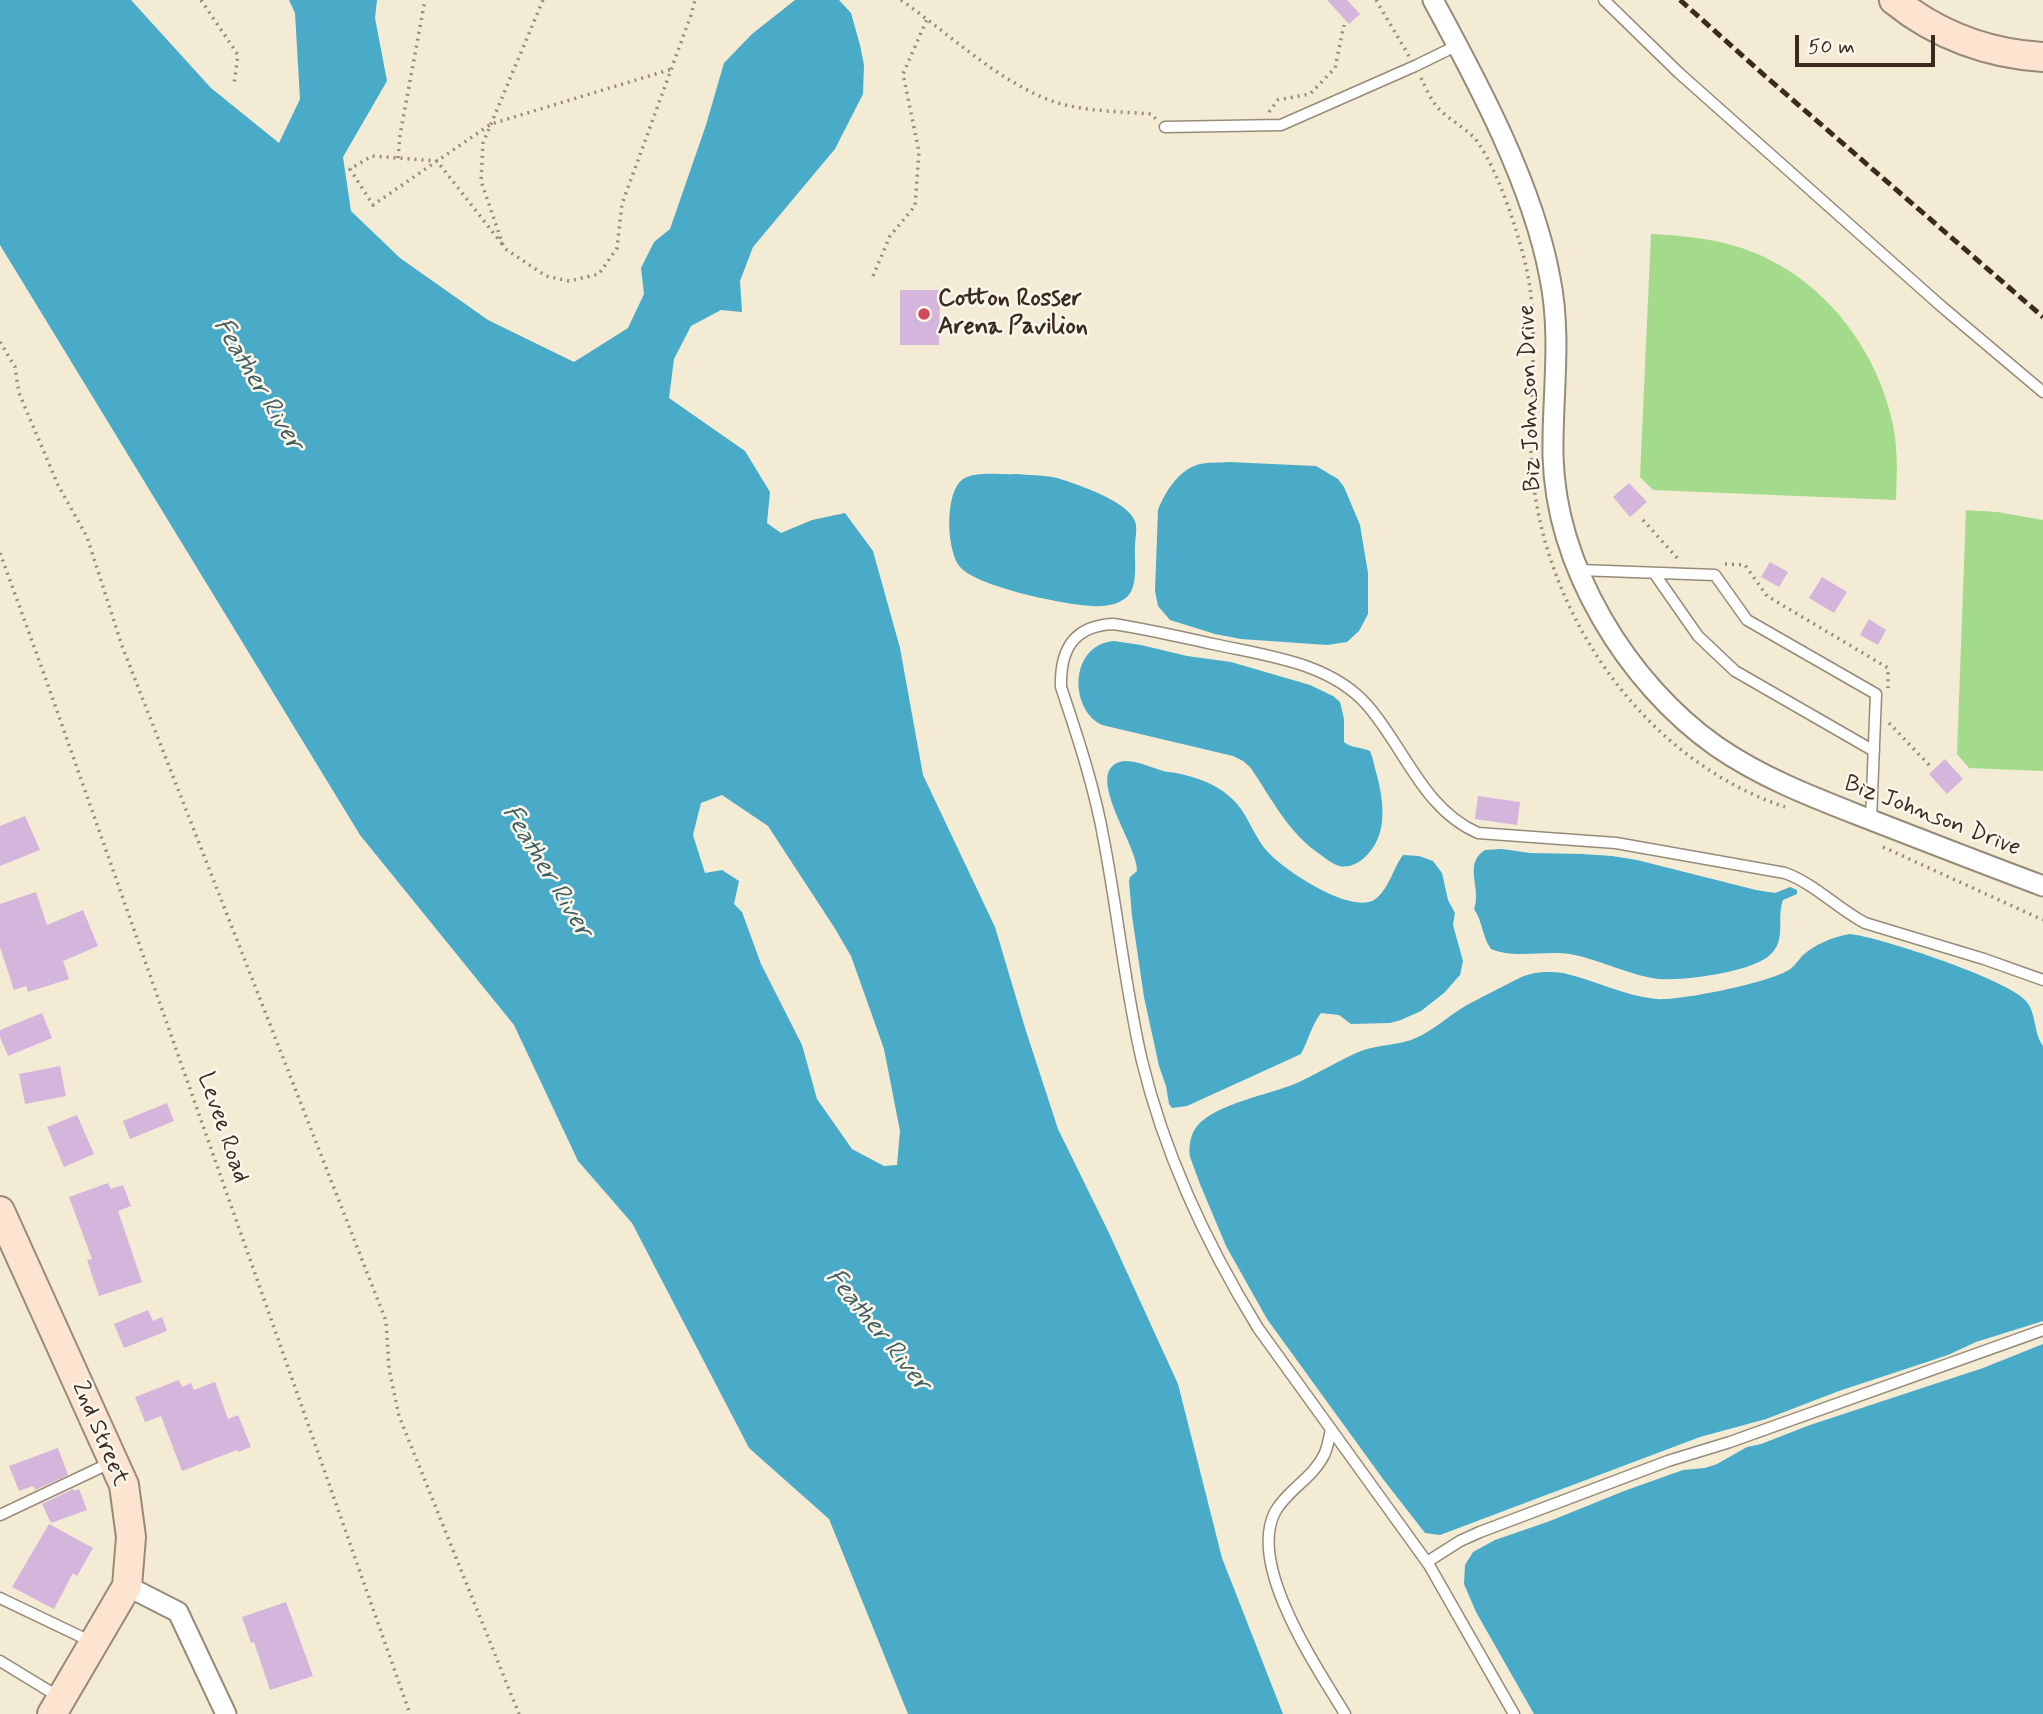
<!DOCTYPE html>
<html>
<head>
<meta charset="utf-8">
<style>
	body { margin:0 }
	#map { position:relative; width:2043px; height:1714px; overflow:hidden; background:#f3ebd4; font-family:Mynerve,sans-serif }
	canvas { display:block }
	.scale { position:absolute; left:1795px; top:35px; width:140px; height:32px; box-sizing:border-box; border:4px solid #3b2a1e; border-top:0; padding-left:9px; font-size:21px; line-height:24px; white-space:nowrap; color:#3b2a1e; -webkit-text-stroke:5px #fbf7ec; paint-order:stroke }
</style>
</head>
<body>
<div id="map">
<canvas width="2043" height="1714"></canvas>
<div class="scale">50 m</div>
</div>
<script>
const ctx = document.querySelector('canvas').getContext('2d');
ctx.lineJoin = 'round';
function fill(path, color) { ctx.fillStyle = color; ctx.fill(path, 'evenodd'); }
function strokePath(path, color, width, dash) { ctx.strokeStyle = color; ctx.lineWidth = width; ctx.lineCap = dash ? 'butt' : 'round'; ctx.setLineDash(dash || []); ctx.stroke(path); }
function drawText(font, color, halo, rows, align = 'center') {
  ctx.font = font + ' Mynerve,sans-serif'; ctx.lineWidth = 5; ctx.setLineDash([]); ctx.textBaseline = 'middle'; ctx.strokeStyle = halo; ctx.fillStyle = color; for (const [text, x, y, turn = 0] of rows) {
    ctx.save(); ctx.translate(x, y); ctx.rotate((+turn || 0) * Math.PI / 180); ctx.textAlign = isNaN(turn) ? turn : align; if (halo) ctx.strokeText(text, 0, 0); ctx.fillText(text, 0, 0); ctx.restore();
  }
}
fill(new Path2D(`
	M1651,234C1686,236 1722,239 1755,253C1826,282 1878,351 1893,425C1898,450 1897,475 1896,500L1653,490L1640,477Z
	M1966,510L1997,512L2043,520V771L1969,768L1957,754Z`), '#a3da8b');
fill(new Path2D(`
	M0,0H131L211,88L279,143L300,99L295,13L289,0H377L375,18L387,81L343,157L351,211L400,258L488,320L574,362L628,328L644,294L641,268L654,242L670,229L706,125L724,63L752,34L795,0H839L851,13L860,45L864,65L863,94L835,149L753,247L740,281L742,312L721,310L691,326L674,359L669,398L745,451L770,492L767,523L781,533L812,520L845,513L873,551L900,648L923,775L995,927L1026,1031L1058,1129L1109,1233L1178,1384L1222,1558L1283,1714H908L829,1519L749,1448L632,1223L578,1161L514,1025L360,835L0,245ZM722,795L768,826L834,927L851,956L884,1049L900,1131L897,1165L884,1166L852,1149L817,1099L802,1045L761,964L742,912L734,904L739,881L722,870L705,873L693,835L701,803Z
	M1229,462L1316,466L1338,479L1344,487L1360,525L1368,573V614L1359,631L1347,642L1327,645L1241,639L1215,634L1170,620L1158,606L1155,591L1158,510C1165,492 1179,469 1200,464C1209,462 1219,463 1229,462Z
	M1015,474C1029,475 1044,475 1057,478C1077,484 1134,503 1136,525C1137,532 1135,539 1135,546C1134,560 1139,586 1127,597C1118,605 1103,607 1092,606C1065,605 979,587 961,568C946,553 944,492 963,479C977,471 1000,475 1015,474Z
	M1114,641L1141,645L1187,656L1231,662L1310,685L1333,696L1340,702L1344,719V742C1351,748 1361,747 1370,751C1373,758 1374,765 1376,772C1384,801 1389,836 1364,858C1357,864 1349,868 1339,866C1333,864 1326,859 1321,855C1288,833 1272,799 1250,767L1243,761L1233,756L1102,725C1069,709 1069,645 1114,641Z
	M1124,761C1137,761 1148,766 1160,770C1165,772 1171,772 1176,773C1195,777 1215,783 1230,797C1247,811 1252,833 1266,850C1282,869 1349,914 1374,900C1389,890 1393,868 1403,855L1419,856L1433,861L1442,873L1448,900L1455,913L1453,925L1463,961L1460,975L1444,993L1421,1011L1401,1020L1390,1023L1351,1024L1339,1015L1321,1013C1312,1024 1308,1041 1301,1054L1187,1106L1172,1108L1169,1104L1166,1086L1159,1066L1144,997L1132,916L1129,881L1130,877L1137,871C1139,846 1079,768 1124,761Z
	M1485,850L1502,849L1530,853L1582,854L1612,856L1637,860L1756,890L1775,893L1790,887L1797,890V894L1783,900C1776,919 1787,940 1770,955C1753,972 1675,983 1652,978C1624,973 1598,959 1570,954C1544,950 1515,959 1491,949C1482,937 1483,922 1474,909C1475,906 1476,902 1476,898C1477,881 1466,862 1485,850Z
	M1850,934C1880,937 2009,980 2026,1001C2037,1014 2033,1032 2043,1046V1321L1976,1342L1948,1355L1839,1391L1766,1419L1700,1437L1448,1532L1440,1535L1425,1533L1383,1479L1267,1319L1226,1246L1200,1184L1190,1157C1188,1148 1191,1133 1197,1126C1217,1103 1269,1095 1297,1083C1319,1073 1339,1060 1361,1051C1379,1044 1400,1046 1418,1037C1433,1030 1445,1019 1459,1010C1469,1003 1481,998 1492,992C1521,978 1528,969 1563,973C1594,980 1625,996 1656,999C1680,1001 1766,983 1787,971C1793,968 1797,962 1802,956C1815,944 1833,937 1850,934Z
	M2043,1344V1714H1534L1476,1612L1464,1584L1465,1565L1473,1552L1495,1540L1550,1521L1624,1491L1683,1470L1705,1468L1717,1464L1747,1447L1761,1444L1810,1425L1983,1368Z`), '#4aabc9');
fill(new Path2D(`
	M1327,0H1347L1360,14L1349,24Z
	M900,290H940L939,345H900Z
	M1629,483L1647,502L1630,517L1613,497Z
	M1770,562L1788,572L1779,587L1761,577Z
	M1822,577L1847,592L1834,613L1809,598Z
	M1869,619L1886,630L1878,645L1860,635Z
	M1945,759L1963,779L1947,794L1929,774Z
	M1478,796L1520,802L1517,825L1475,819Z
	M25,816L40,850L0,866V826Z
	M36,892L47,925L83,910L98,946L63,961L69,979L28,992L26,986L14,990L0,947V904Z
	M42,1013L52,1038L8,1056L0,1037V1030Z
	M60,1066L66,1096L25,1104L19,1074Z
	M167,1103L174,1121L130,1139L123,1121Z
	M77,1115L94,1154L64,1167L47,1127Z
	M108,1183L111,1189L123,1185L131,1206L118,1211L142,1282L99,1296L87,1260L92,1259L69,1197Z
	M148,1310L153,1321L162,1317L167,1331L124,1348L114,1324Z
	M179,1380L182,1387L191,1383L194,1390L215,1382L228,1419L238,1415L251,1447L238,1452L237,1450L182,1471L161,1416L145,1422L135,1397Z
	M58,1448L68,1475L35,1490L33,1486L19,1491L9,1466Z
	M73,1489L74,1491L79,1489L87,1510L51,1523L42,1504Z
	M49,1524L93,1548L77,1576L73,1573L54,1609L12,1587Z
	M286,1602L313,1676L270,1690L254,1642L251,1643L242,1617Z`), '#d4b5db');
const lane = new Path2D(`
	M1604,0L1679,73L1941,306L2043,392
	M1165,127L1281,125L1415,66L1458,45
	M1579,570L1715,575L1747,620L1876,694L1871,820
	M1654,573L1698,636L1735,671L1874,751
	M1331,1429C1329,1438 1328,1447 1324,1455C1313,1478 1287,1490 1275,1512C1247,1566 1318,1669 1345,1714
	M0,1515L110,1463
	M1427,1562L1460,1541L1480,1532L1668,1461L1730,1442L2043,1330
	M0,1598L92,1642
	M0,1661L59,1697
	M1514,1714L1429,1565L1258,1328C1207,1245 1165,1156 1142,1061C1125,988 1118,914 1104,841C1095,789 1078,738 1061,687C1060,650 1073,626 1113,624C1147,629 1180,637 1213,644C1266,656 1330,662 1368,706C1405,749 1424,810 1478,833L1616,843L1785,873C1815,884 1837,908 1865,923L1984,959L2043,980`);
const street = new Path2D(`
	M1433,0C1478,83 1533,185 1550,278C1562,337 1552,396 1553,456C1556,567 1627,683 1716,746C1762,778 1815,798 1866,818C1925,841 1984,864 2043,886
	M127,1586L178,1612L226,1714`);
const secondary = new Path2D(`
	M1894,0C1937,35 1989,54 2043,57
	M0,1211L124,1485L131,1537L127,1586L52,1714`);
strokePath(lane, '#978a79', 13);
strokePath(street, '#978a79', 23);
strokePath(secondary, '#978a79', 32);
strokePath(new Path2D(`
	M201,0L238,55L234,84
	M543,0L483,143L481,181L504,248L546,276L569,281L599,274L617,248L622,204L691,15L695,0
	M901,0C948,33 991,75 1044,98C1078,112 1116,111 1151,114L1156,119
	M1376,0L1409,56
	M1421,78C1426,88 1431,101 1440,110C1452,122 1469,129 1479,144C1499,174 1515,224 1524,258C1541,323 1529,387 1531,453C1537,605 1639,758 1785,807
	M1269,112L1278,100L1310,94L1335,68L1344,25
	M398,158L400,135L425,0
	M502,244L437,161L372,156L350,169L373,205L491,124L672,69
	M873,276L890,236L915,206L919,152L903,74L927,19
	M0,342L15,367L19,393L58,485L87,537L122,646L386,1321L389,1369L399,1416L519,1714
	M1643,520L1679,560
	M0,553L44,674L410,1714
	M1725,564L1745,565L1767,596L1888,668V688
	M1889,723L1931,767
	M1883,847L2043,920`), '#978a79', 3.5, [2, 5]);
strokePath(lane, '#fff', 10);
strokePath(street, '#fff', 19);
strokePath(secondary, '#fde4d0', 28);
strokePath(new Path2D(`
	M1680,0L1764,75L2043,317`), '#3b2a1e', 5, [10, 5]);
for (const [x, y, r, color] of [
	[924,314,7,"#d1495b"]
]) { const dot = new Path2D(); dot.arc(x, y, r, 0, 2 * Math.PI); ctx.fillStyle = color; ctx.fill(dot); strokePath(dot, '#fbf7ec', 2.5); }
drawText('bold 24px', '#3b2a1e', '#fbf7ec', [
	["Cotton Rosser",938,300],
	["Arena Pavilion",938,328]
], 'left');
drawText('24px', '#3b2a1e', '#fbf7ec', [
	["Biz Johnson Drive",1531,398,-92],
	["Biz Johnson Drive",1932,817,21],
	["Levee Road",222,1128,71],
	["2nd Street",99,1434,67]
]);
drawText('italic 26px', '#415e62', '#fbf7ec', [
	["Feather River",257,385,59],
	["Feather River",546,872,59],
	["Feather River",877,1331,51]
]);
</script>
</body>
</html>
